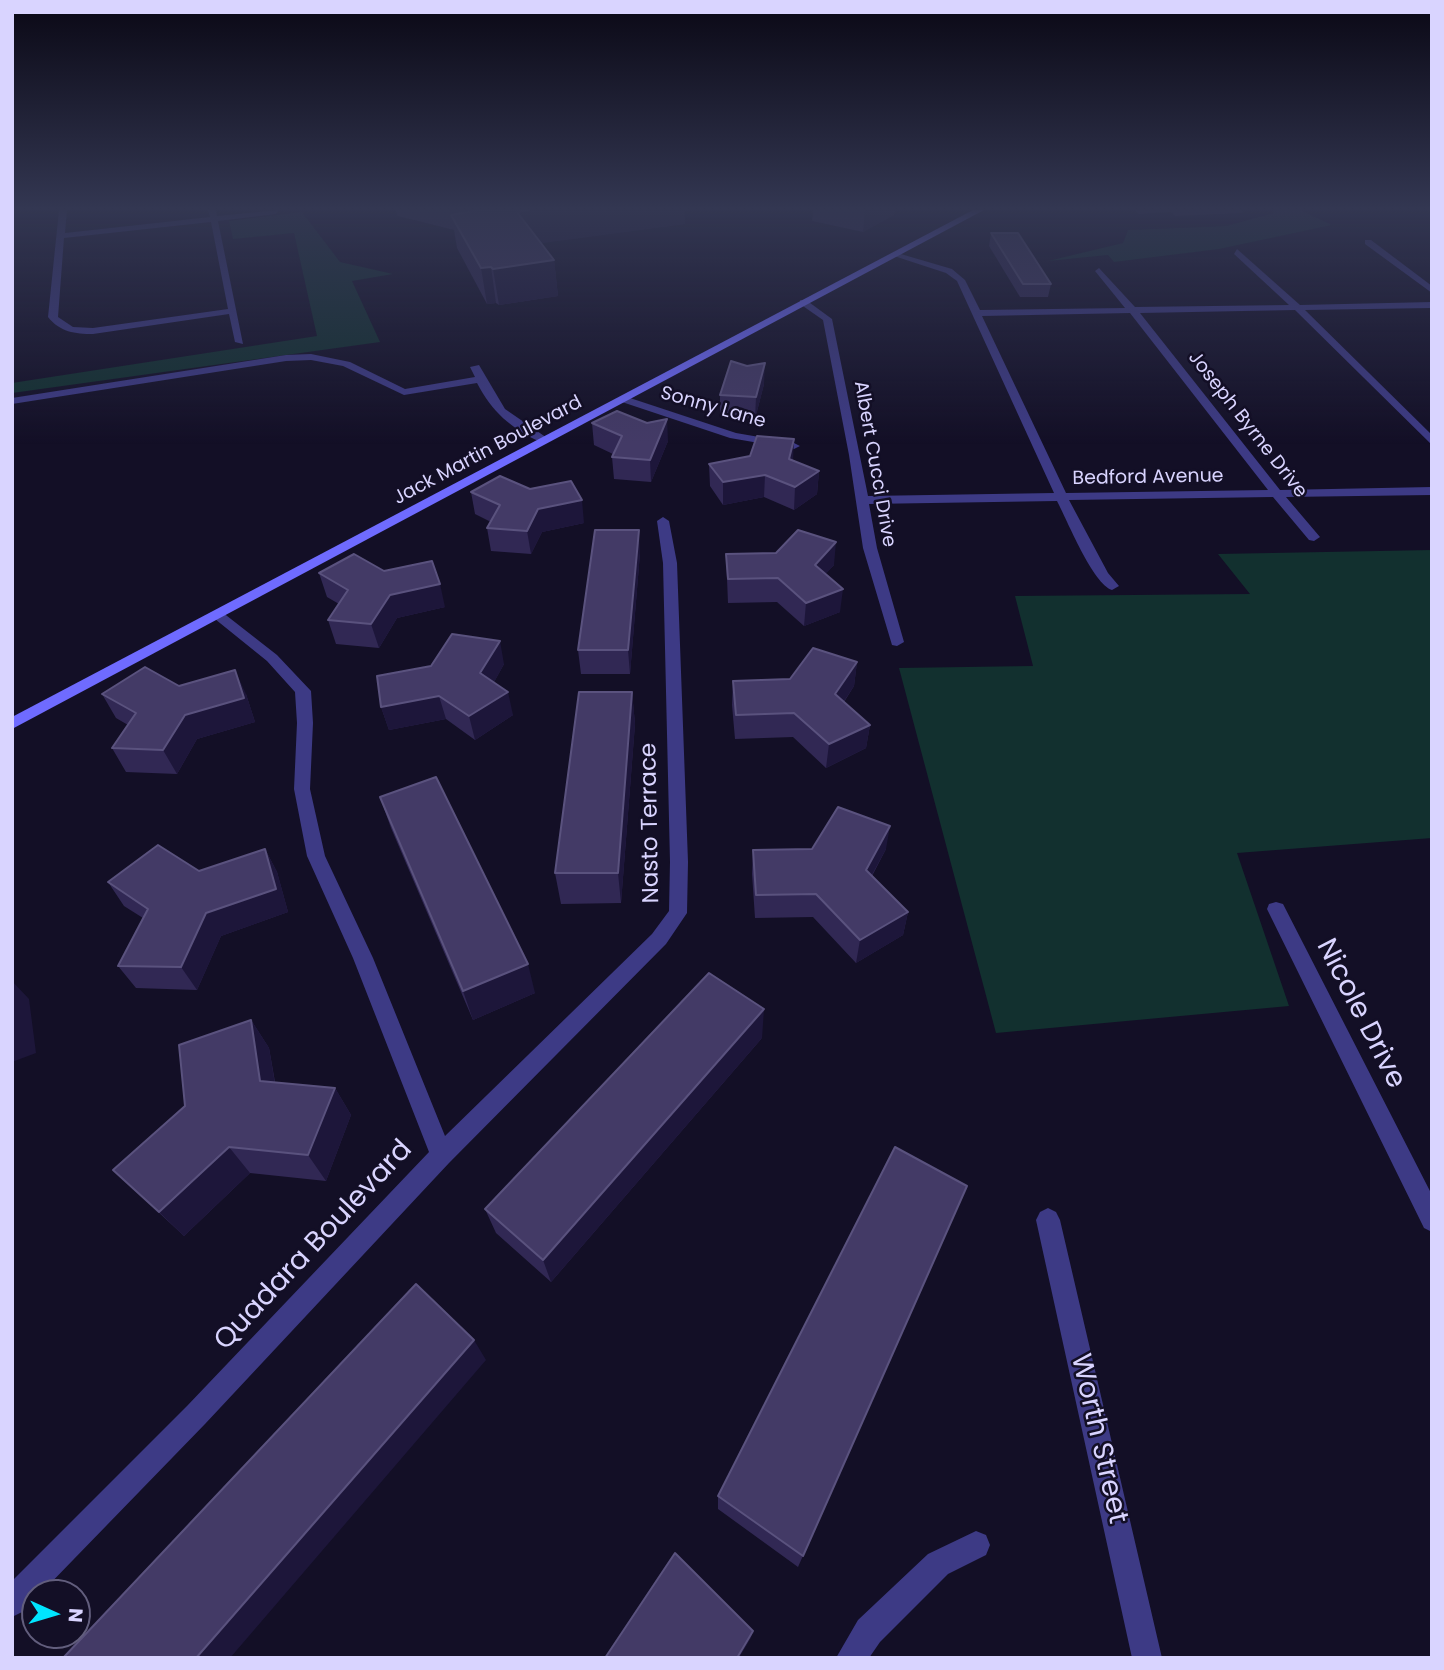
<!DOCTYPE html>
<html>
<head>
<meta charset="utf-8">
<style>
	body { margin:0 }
	#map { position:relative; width:1444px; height:1670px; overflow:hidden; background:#130f26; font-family:Poppins,sans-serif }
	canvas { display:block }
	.frame { position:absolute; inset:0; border:14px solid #d9d4ff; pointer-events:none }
	.north { position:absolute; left:21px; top:1579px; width:70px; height:70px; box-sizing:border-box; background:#130f26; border:2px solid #625e7d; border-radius:50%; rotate:94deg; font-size:19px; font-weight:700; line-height:28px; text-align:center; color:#d9d4ff }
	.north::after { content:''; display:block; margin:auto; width:24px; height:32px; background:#00e5ff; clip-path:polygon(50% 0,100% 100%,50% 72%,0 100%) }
</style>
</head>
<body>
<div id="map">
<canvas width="1444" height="1670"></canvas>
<div class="frame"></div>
<div class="north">N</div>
</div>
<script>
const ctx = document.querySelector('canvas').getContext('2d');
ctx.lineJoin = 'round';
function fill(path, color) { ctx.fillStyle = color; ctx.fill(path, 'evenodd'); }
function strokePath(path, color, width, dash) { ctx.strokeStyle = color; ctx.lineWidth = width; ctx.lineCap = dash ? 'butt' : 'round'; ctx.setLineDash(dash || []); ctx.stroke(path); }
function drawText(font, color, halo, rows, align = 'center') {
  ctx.font = font + ' Poppins,sans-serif'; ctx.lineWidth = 5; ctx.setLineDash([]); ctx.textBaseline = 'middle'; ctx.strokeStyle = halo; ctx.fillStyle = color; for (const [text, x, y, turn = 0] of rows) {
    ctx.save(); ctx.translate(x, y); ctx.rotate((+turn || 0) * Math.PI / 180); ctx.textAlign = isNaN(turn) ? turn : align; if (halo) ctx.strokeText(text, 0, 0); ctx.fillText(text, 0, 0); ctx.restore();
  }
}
fill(new Path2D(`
	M1272,210H1300L1332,225L1219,249L1114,262L1108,255L1048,261L1123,243L1128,230L1226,226L1274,213Z
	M302,212L340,262L393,274L352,281L380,342L12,393V383L317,336L294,233L233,239L229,221Z
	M1432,550V838L1237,853L1289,1006L996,1033L899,668L1033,666L1015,596L1250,594L1218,554Z`), '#12302f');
fill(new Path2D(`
	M59,210H67L65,233L210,217L208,210H216L217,216L279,210L276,214L218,221L243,344L235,342L229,314L93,334C75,334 60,332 48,317ZM211,222L228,309L93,328L73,327L58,317L64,238Z
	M1365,240H1371L1432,286V293L1365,244Z
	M1237,249L1300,305L1432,302V308L1305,310L1432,435V445L1295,310L1140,313L1280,490L1432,487V495L1286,497L1320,537L1314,541L1309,540L1273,497L1069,500L1108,573L1119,586L1112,590C1093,584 1067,520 1057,501L869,504L877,548L904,642L897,646L892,645L863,548L849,455L823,320L800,304V300H806L832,319L868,496L1054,493L957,281L946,273L894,256V252L952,269L965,280L980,310L1125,308L1095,271L1099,268L1135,307L1289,305L1234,254ZM1130,313L1268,490L1066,493L982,316Z
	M311,354L350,362L405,389L475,377L470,367L479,365L505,409L550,440L540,442C511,428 492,412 477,383L404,395L343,366L311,360L286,361L12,404V398L286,355Z
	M619,397H627L736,433L794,443L800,446L794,449L730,438L619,401Z
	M663,517L669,521L677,563L688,862L687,913L666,944L449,1163L205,1424L41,1593H35V1599L22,1612L12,1617V1581L187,1406L429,1152L353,958L307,856L294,789L297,723L295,692L267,661L210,615L217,611L222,612L277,655L311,691L313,723L310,789L325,856L373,958L445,1136L652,934L669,911L670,862L663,563L657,521Z
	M1276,902L1283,904L1432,1195V1232L1424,1228L1267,909L1269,904Z
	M1048,1208L1056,1212L1060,1220L1162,1658H1132L1036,1220L1040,1212Z
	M976,1531L986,1535L990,1545L986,1555L948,1574L880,1642L869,1658H836L858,1620L928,1554Z`), '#3d3a85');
fill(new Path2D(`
	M973,210H984L12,729V717Z`), '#6f6bff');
fill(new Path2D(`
	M395,210H684L685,224L540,243L554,260L558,296L499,305L496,303L487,304L457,248L454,230L398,216Z
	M813,210H895L894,215L863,232L812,221Z
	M1135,210H1243L1242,213L1175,216L1171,212L1139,214Z
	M991,233L1051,284L1048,297H1020L989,246Z
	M764,384L755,419L720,416V395Z
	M592,423L668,441L651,482L614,479L612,457L613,454L594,445Z
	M793,461L819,471L817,494L794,510L764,497L723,505L710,486L709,464Z
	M471,492L584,523L542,532L531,554L491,551L487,528L491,522L475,514Z
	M640,553L630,674H581L578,650Z
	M726,554L834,565L825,574L840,612L804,626L777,602L728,603Z
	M319,573L445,607L397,618L379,648L336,644L328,620L339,604L327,597Z
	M857,662L854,686L844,702L870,725L866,748L826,768L793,737L735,739L732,705L733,681L790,679Z
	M504,664L494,682L513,715L475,740L446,719L389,730L381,707L431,666Z
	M179,686L246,694L255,722L197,739L177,774L126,772L112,748L128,725L116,718L102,694Z
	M632,692L635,724L621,903L561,904L555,873Z
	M380,797L535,993L473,1020L391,828Z
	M265,849L277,872L288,912L221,936L197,990L136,988L118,966L143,918L124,906L108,882L199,871Z
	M886,849L872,876L908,912L903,935L856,963L813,917L755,918L752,874L753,850Z
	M251,1020L269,1048L275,1082L335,1088L351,1115L326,1181L250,1173L184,1236L113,1170L185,1106Z
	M762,1038L551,1282L496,1233L485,1209Z
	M967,1186L798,1567L718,1509V1496Z`), '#312854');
fill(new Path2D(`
	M529,210H684L685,224L521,246L517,212Z
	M865,210H895L894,215L863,232Z
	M554,260L558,296L499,305L493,269Z
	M491,267L496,303L487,304L481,268Z
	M765,363L764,384L755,419L756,397Z
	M667,419L668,441L651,482L650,460Z
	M794,439L793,461L789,459Z
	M819,471L817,494L794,510L795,487Z
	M765,475L764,497L723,505V482Z
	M582,500L584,523L542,532L531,554L527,531L538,509Z
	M639,530L640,553L630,674L628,650Z
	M836,542L834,565L813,588L815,565Z
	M440,584L445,607L397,618L379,648L371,624L390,595Z
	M843,589L840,612L804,626L806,603Z
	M500,641L504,664L486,697L480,673Z
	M857,662L854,686L833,718L835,694Z
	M235,670L246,694L255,722L197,739L177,774L163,750L185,715Z
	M508,692L513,715L475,740L469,716Z
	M632,692L635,724L621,903L618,873Z
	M439,696L446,719L389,730L381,707Z
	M870,725L866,748L826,768L829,744Z
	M890,826L886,849L862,893L866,870Z
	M265,849L277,872L288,912L221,936L197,990L181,967L206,913Z
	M908,912L903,935L856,963L860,940Z
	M528,964L535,993L473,1020L463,991Z
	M12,981L29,999L36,1053L12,1062Z
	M764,1009L762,1038L551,1282L543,1260Z
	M251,1020L269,1048L279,1108L260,1081Z
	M335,1088L351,1115L326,1181L308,1155Z
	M229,1147L250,1173L184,1236L159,1212Z
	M474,1340L486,1360L230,1658H196Z
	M753,1631L751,1638L739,1658H737Z`), '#1d163a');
const building = new Path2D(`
	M480,210H529L517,212L554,260L493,269L491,267L481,268L451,215Z
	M991,233H1018L1051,284H1023Z
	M731,361L747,366L765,363L756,397L720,395Z
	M617,411L647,423L667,419L650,460L612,457L622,436L592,423Z
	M757,436L794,439L789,459L819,471L795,487L765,475L723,482L709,464L750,456Z
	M500,476L530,489L571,481L582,500L538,509L527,531L487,528L500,505L471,492Z
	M595,530H639L628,650H578Z
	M798,530L836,542L815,565L843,589L806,603L778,578L728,579L726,554L776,553Z
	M354,554L384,571L432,561L440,584L390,595L371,624L328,620L348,590L319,573Z
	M452,634L500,641L480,673L508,692L469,716L439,696L381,707L377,676L431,666Z
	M813,648L857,662L835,694L870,725L829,744L794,713L736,715L733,681L790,679Z
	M145,667L179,686L235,670L244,698L185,715L163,750L112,748L136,713L102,694Z
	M579,692H632L618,873H555Z
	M436,777L528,964L463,991L380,797Z
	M838,807L890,826L866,870L908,912L860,940L816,894L756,895L753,850L812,849Z
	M158,845L199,871L265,849L276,889L206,913L181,967L118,966L148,909L108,882Z
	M709,973L764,1009L543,1260L485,1209Z
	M251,1020L260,1081L335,1088L308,1155L229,1147L159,1212L113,1170L185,1106L179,1045Z
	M895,1147L967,1186L803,1556L718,1496Z
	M416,1284L474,1340L196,1658H63Z
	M675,1553L753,1631L737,1658H605Z`);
fill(building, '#433a66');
strokePath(building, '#5a527e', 2);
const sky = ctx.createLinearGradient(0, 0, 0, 444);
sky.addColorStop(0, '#0a0815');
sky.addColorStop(0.47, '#333752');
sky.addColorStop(1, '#33375200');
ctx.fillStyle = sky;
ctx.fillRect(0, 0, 1444, 444);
drawText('19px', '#d9d4ff', '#130f26', [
	["Sonny Lane",713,408,16],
	["Joseph Byrne Drive",1247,425,52],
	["Jack Martin Boulevard",488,451,-28],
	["Albert Cucci Drive",874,464,80],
	["Bedford Avenue",1148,478,-1]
]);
drawText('23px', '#d9d4ff', '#130f26', [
	["Nasto Terrace",651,823,-91]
]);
drawText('28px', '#d9d4ff', '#130f26', [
	["Nicole Drive",1360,1014,63],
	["Quadara Boulevard",314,1246,-47],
	["Worth Street",1098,1439,77]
]);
</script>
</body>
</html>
